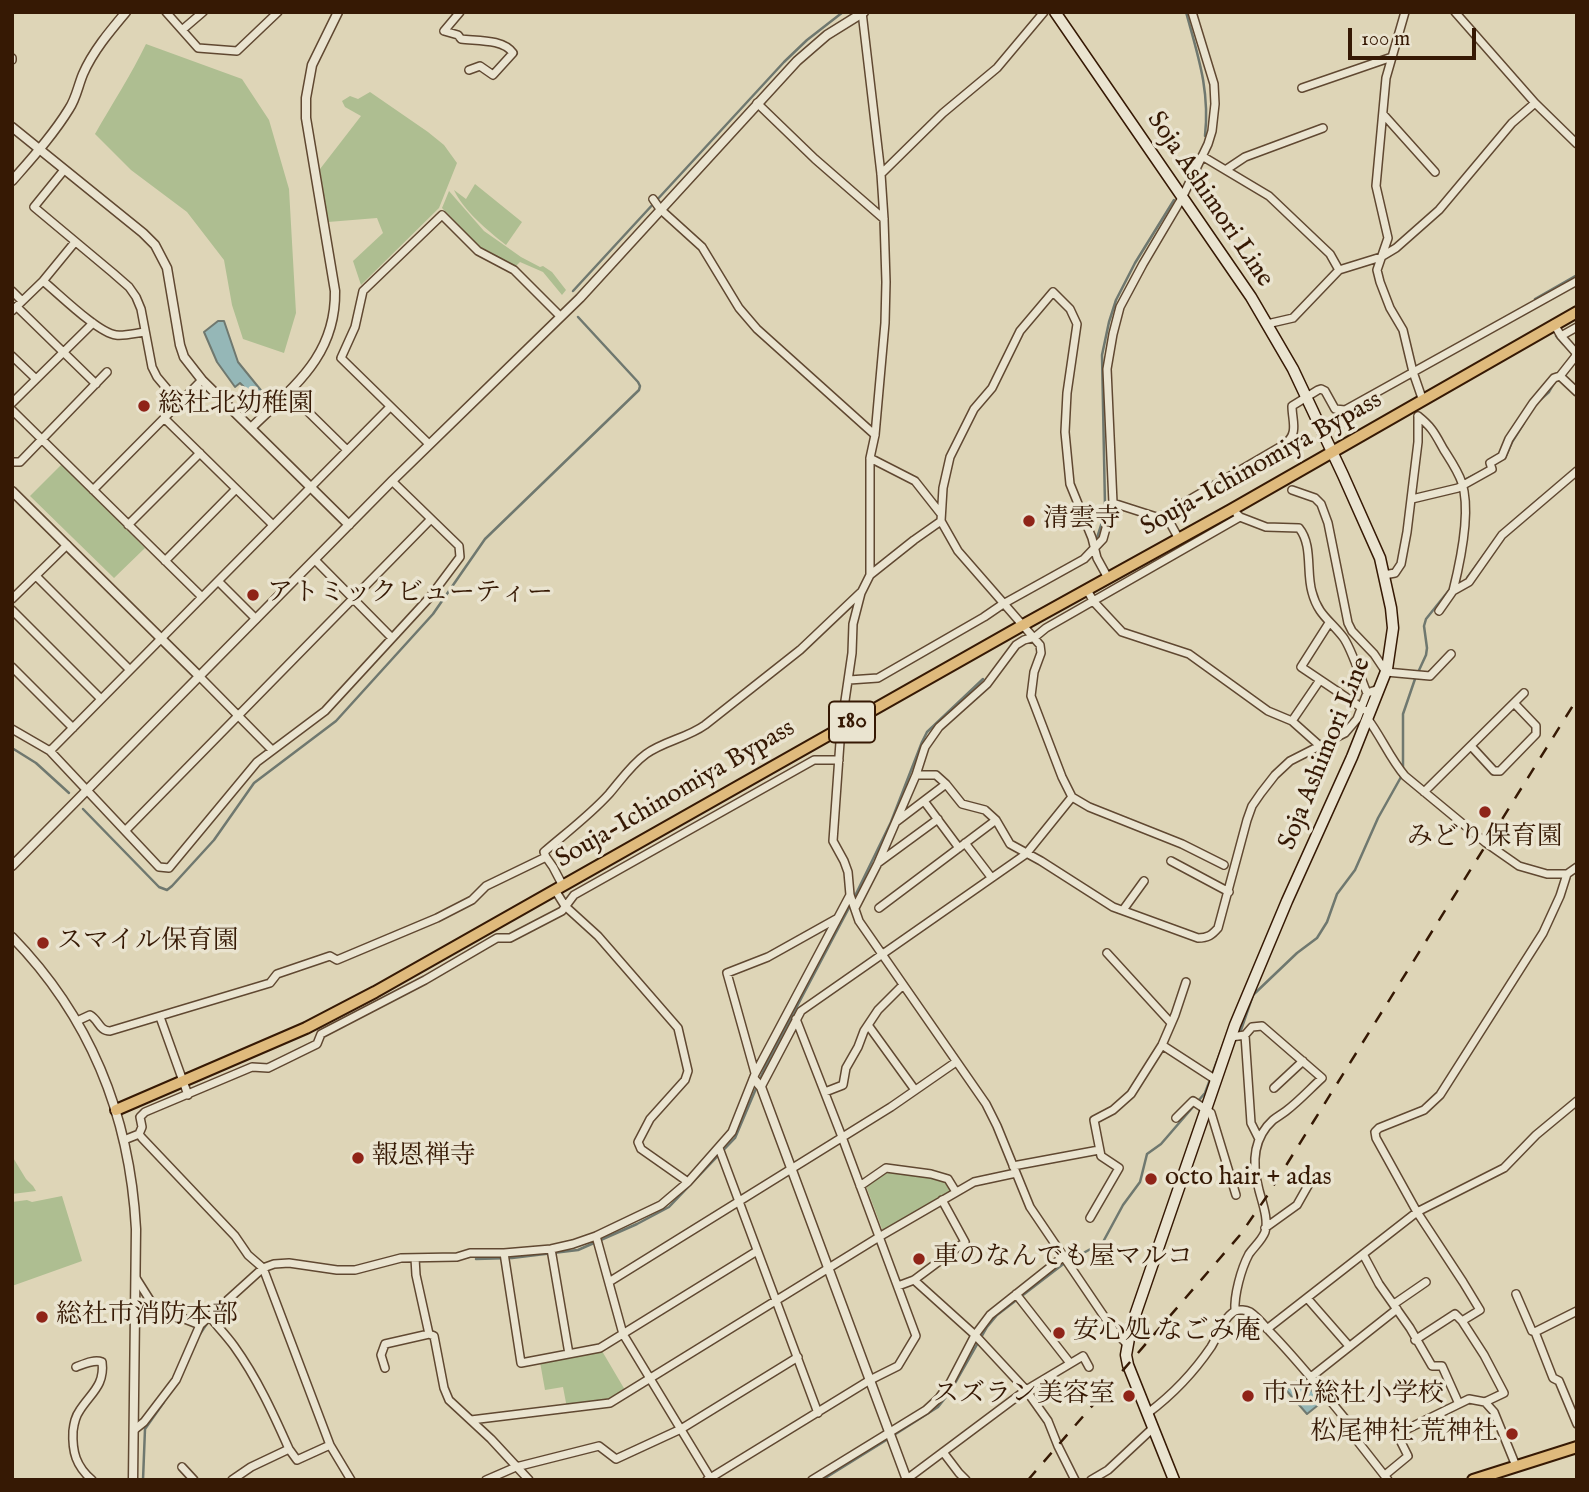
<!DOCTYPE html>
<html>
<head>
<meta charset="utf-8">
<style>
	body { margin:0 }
	#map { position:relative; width:1589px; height:1492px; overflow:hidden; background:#ded5b7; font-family:"IM FELL English",serif }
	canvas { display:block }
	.frame { position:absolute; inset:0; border:14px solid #361904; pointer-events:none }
	.scale { position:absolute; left:1348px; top:28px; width:128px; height:32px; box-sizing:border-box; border:4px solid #361904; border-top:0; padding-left:9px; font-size:21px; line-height:24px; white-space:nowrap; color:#361904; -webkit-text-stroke:5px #eae4d0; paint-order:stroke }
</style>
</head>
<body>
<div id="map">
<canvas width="1589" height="1492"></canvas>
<div class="frame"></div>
<div class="scale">100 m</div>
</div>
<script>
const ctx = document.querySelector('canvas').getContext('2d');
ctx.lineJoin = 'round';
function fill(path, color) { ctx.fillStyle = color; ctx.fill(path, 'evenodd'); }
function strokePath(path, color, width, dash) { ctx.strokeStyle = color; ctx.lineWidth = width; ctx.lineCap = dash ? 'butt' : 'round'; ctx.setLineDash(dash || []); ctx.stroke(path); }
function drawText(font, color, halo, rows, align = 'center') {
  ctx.font = font + ' "IM FELL English","Noto Serif JP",serif'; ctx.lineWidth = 7; ctx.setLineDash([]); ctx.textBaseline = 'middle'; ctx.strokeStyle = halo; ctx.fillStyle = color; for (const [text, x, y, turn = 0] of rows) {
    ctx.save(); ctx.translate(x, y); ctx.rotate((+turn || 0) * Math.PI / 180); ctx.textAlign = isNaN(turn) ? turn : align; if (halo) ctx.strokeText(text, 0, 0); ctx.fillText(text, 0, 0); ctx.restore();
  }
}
fill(new Path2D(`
	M146,44L242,79L269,120L289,189L296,313L284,353L243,339L232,305L224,260L187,212L131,170L95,134C112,104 131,75 146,44Z
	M370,92L428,132L444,145L457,163L439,208L361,285L353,261L383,233L377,218L328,222L320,169L361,116L345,107L342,101L350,96L358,99Z
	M475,184L522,222L506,245C488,231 463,210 454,190L466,199Z
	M449,191L484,231L521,257L540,267L543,266L552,272L566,290L562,295L543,272L520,262L516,266L480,247L442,208Z
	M62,464L145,548L114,578L30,496Z
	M12,1156L26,1179L33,1186L36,1191L12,1194Z
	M888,1172C907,1174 940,1173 952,1188L951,1192L886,1230L882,1229L866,1186L868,1184Z
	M62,1196L82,1261L12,1286V1202L27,1200L32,1202Z
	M602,1351L625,1390L607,1401L567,1408L563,1387L545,1390L540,1362Z`), '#aebe91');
const water = new Path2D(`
	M218,321H224L238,362L264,394L251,406L244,387L240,383L235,387L217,362L204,332Z
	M1301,1378L1322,1402L1307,1414L1286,1390Z`);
fill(water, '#95b7b7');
strokePath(water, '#6f786f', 2);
strokePath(new Path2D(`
	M1186,12C1198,56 1210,90 1205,136
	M573,291L784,62L807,40L843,12
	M1536,300L1535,299L1577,275
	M1556,336L1563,344
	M1540,400L1549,392L1557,378
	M1491,466L1505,458L1512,442L1524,423
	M1459,487L1458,483L1476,474
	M1510,524L1540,498
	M1097,538L1104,516L1105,506L1102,355L1109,322L1116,300L1135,263L1174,200
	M1467,578L1500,533
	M12,748L36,763L69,793
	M1403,770V714L1415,679L1426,655L1427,648L1424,626L1426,619L1450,589
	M83,809L159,887L167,890L172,886L214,840L254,783L336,721L433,614L485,539L639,390L640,386L638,382L578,317
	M854,898L891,822L922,742L927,732L983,679
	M1238,1030H1241L1253,995L1297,953L1317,938L1327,922L1337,894L1355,870L1378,818L1401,777
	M476,1259L512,1258L578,1250L637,1224L669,1207L735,1138L766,1065L851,904
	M200,1334L208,1322
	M894,1435L938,1407L950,1392L987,1327L997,1315L1062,1265L1103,1242L1123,1205L1140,1182L1147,1154L1161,1144L1205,1093L1226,1037
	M143,1480L145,1429L164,1402
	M822,1480L888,1439`), '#6f786f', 2.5);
const minor = new Path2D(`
	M166,12L198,48L237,51L278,12
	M460,12L444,31L458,35L461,39C478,41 503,39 513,53L493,75L480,66L469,70
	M862,12L881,174L884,219L886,282L885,323L875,435L870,458V575
	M1405,12L1386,78L1376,186L1388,238L1377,270L1380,282L1390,308L1403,330L1413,372L1423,401
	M1455,12L1535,103L1577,144
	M182,30L203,12
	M12,58V60
	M1302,88L1392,57
	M757,103L815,159L884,219
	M1383,114L1435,172
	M1202,156L1269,196L1330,254L1339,270
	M1227,169L1245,157L1323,128
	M64,170L34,207L113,273L129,287L136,297L141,309L152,367L157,377L179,403
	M881,174L943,113L997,68L1044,12
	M653,199L660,209L702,247L739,308L757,329L875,435
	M43,281C58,293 98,333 116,335C125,336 136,333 145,332
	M12,291L22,301
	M17,307L96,384
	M12,311L43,281L75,242
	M1267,324L1293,318L1339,270L1381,257L1396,248L1439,210L1512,123L1535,103
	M1561,336L1577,327
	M12,356L36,379
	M1560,376L1577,392
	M288,392L347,450
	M12,403L93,323
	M12,410L202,597
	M1418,416C1433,428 1435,434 1444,450C1451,461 1458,471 1462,483C1471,511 1460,563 1453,591
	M164,418L273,525
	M429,444L341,358L355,327L363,291L442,215L478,251L514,270L560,316
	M870,458L915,481L941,514
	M12,462H20L107,372
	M93,490L202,380
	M1292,490L1315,498L1321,504L1328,523L1348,623L1352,631L1374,654L1386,672L1430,676L1451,654
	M1412,499L1458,488L1492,469L1490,463L1502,456L1509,439L1533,403L1554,378L1560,376L1575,357L1576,353L1561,336L1554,324
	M1113,503L1169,521L1179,539
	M1237,514L1240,517L1266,527L1299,528C1313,545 1306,572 1312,592C1318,615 1330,620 1343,637C1351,647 1361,679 1367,693
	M1158,518L1285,444C1299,433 1292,421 1292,406L1318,390L1321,389L1325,391L1335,409L1345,410L1577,281
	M941,521L914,540L870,575L861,593L853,624L852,653L841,728L833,841L844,861L848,872L850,895L859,921L986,1104L997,1126L1030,1207L1114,1331L1127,1344
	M128,525L200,453
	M315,560L392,638
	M165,561L236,489
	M1384,575L1395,573L1401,564L1407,532L1418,442V416
	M36,576L130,670
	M1108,578L1097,558L1092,538L1070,484L1065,432L1067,393L1077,324L1070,309L1053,292L1020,331L992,388L974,409L950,457L943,488L941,521L958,551L1040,645L1041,653L1034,672L1031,696L1062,777L1072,797L1089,807L1182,844L1224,865
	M218,581L256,619
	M1087,590L1094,602L1122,632L1189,654L1268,711L1292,721L1320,746
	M12,599L67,545
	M12,610L101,699
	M1439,611L1453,591L1469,582L1502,535L1577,471
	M1329,623L1301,667L1365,710
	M12,667L73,728
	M200,677L272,750
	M849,680L878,678L984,617L1003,604L1084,559L1103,539L1113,503L1107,369L1113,334L1120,307L1143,264L1182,198L1208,144L1212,131L1215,104L1214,84L1192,12
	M1367,718C1381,736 1390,759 1405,776L1486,843L1519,866L1547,874H1567
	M1292,721L1320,680
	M12,729L50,751L159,867L169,868L257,762L325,711L430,597L460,557L459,546L392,481
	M1471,746L1494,771H1500L1536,734V726L1514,703
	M50,751L390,407
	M916,775H936L946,784L962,804L985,810L996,820L1010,844L1041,861L1113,907L1198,938C1208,938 1212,935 1218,928L1247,820L1252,806L1261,793L1275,775L1290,761L1345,733L1357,719L1367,693L1379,689
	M1424,792L1524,693
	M924,801L959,848
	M896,822L946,784
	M125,831L431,519
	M965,843L991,877
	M546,857L553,867L563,886
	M1171,861L1229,892
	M878,863L938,819
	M555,890L565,906L598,936L678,1028L688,1071L685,1080L650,1119L638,1142L641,1149L688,1182
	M855,908L878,863L916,775L925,747L939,727L987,684L1016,645L1024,640L1035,637L1046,628L1240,517
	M879,908L996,820
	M1123,910L1144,881
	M1107,953L1171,1023
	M160,1017L188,1095
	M77,1021L90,1015C99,1020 99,1031 110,1031L270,983L277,974L330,956L337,960L437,918L472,900L486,886L546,857L544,852C566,833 590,815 609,794C621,780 631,765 646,754C664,741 687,738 705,725L800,650L860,593
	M868,1025L915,1090
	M1245,1035L1251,1123L1259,1139
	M1231,1037L1245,1035L1252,1027L1262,1026L1322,1078C1310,1089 1299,1101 1286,1111C1282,1114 1277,1117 1273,1120C1252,1139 1252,1165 1259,1190C1262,1202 1269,1220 1265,1232C1262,1240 1254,1247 1249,1254C1241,1269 1234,1295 1235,1311
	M1162,1045L1216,1080
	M755,1073L727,973L768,957L836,919
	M761,1087L801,1011L1026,854L1072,797
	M1274,1088L1303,1061
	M825,1092L843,1085L846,1068L858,1047L864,1031L878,1010L903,985
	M1176,1118L1193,1101L1211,1113L1236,1195
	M139,1134L142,1127L140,1117L145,1112L252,1067L268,1068L317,1044L321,1034L425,980L497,938H510L562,911L574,895L814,760H839
	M124,1140L139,1134L142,1138L235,1236L248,1255L263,1268L330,1445L351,1480
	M719,1148L818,1413
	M1013,1166L1099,1150
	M860,1186L886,1168L931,1174L948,1179L956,1192
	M1090,1218L1119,1168L1101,1156L1094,1120L1113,1110L1131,1094L1162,1045L1175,1015L1186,982
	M1265,1228L1297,1205L1314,1175
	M596,1236L623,1334L711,1479
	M551,1249L569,1354
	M504,1253L521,1363L600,1348L757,1251
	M1363,1254L1379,1284L1410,1328L1432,1366H1442L1459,1404
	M415,1258L416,1275L429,1334L434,1336L444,1388L449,1400L491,1439L529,1480
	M136,1278L153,1305L162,1310L200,1325
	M609,1282L891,1107L956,1062
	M898,1286L914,1280L965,1242L942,1200
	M1016,1294L1070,1363
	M1516,1294L1532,1331L1535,1332
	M1307,1298L1349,1346
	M1394,1304L1426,1282
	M1577,1311L1535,1332L1553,1378L1559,1381L1577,1424
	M209,1316C217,1326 226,1335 234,1346C257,1378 273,1413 289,1449
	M1267,1329L1417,1212L1504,1168L1536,1135L1577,1101
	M1415,1340L1455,1314L1462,1321
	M76,1367C84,1364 94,1359 102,1362C105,1385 91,1393 80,1410C75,1417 74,1423 73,1431C72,1452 76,1466 92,1480
	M385,1368L381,1355L385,1344L429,1334
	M1311,1377L1397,1309
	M1148,1413C1172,1395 1194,1372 1211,1347C1218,1336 1223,1318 1235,1311C1239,1309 1246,1310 1250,1312C1259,1318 1266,1328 1273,1335C1299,1362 1323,1392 1347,1421L1348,1429L1388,1480
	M471,1420L610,1403L879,1237L974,1182L1016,1173
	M134,1430L144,1422L176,1380L200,1325L263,1268L274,1264L289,1263L337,1270H355L401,1258L457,1257L470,1253H504L551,1249L573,1244L596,1236L661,1205L688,1182L732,1132L755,1074L850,895
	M943,1452L959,1473L966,1480
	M1516,1466L1494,1412L1485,1402L1504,1393L1484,1355L1462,1321L1480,1310L1463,1282L1417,1212L1376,1138L1375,1132L1379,1128L1424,1110L1440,1095L1543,933L1560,896L1567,874L1577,867
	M182,1467L194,1480
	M1385,1475L1408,1456L1397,1434L1469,1399L1485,1402
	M907,1479L1026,1390L975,1335L914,1280
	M232,1480L251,1467L289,1449L297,1460L330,1445
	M486,1480L516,1467L599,1446L616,1459L681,1429L798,1357
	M707,1480L870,1380L898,1366L916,1336L842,1137L796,1019
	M812,1480L926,1410L939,1398L950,1383L975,1335L990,1315L1063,1257
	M1075,1480L1058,1446L1048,1421L1026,1390L1083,1356L1089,1367
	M1091,1480L1108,1470L1153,1428`);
const tertiary = new Path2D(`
	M12,127L143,233L155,245L167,268L180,345L184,357L202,380L349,525
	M12,181C32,158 53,135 69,109C76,99 78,86 83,74C93,51 110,31 126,12
	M251,428C294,386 336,356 335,291L306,118V98L312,65L338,12
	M12,491L200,677
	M12,866L392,481L580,298L797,61L827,35L864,12
	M12,937C91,1018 130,1117 136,1229L133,1480
	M754,1079L761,1087L907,1480`);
const secondary = new Path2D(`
	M1055,12L1251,297L1293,369L1343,475L1380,558L1391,608L1393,628L1387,669L1352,757L1287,901L1235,1025L1131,1327L1126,1355L1128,1365L1174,1480`);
const trunk = new Path2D(`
	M116,1110L306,1028L375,992L1023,625L1231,510L1577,312
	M1473,1480L1577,1447`);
strokePath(minor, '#604831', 10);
strokePath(tertiary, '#604831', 11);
strokePath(secondary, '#361904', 13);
strokePath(trunk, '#361904', 14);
strokePath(minor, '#eae4d0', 7);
strokePath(tertiary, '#eae4d0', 8);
strokePath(secondary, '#eae4d0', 10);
strokePath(trunk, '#dfba7c', 10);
strokePath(new Path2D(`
	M1028,1480L1240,1235L1267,1196L1577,699`), '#361904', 2.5, [12, 12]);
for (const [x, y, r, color] of [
	[144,406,7,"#8f2418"],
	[1029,521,7,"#8f2418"],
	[253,595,7,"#8f2418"],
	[1485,812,7,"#8f2418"],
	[43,943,7,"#8f2418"],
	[358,1158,7,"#8f2418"],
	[1151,1179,7,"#8f2418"],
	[919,1259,7,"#8f2418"],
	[42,1317,7,"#8f2418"],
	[1059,1333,7,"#8f2418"],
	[1129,1396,7,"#8f2418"],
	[1248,1396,7,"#8f2418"],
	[1512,1434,7,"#8f2418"]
]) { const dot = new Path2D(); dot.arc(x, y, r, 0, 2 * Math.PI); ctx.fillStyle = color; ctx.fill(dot); strokePath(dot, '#eae4d0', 2.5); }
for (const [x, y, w] of [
	[852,722,46]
]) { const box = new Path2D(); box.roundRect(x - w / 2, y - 20.5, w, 41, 5); ctx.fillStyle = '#eae4d0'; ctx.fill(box); strokePath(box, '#361904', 2); }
drawText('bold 24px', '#361904', null, [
	["180",852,722]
]);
drawText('26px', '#361904', '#eae4d0', [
	["Soja Ashimori Line",1209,200,56],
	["Souja-Ichinomiya Bypass",1262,465,-29],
	["Soja Ashimori Line",1326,754,-68],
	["Souja-Ichinomiya Bypass",676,795,-30]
]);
drawText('26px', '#361904', '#eae4d0', [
	["総社北幼稚園",158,406],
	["清雲寺",1043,521],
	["アトミックビューティー",267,595],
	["みどり保育園",1485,839,"center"],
	["スマイル保育園",57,943],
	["報恩禅寺",372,1158],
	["octo hair + adas",1165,1179],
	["車のなんでも屋マルコ",933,1259],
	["総社市消防本部",56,1317],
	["安心処 なごみ庵",1073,1333],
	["スズラン美容室",1115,1396,"right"],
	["市立総社小学校",1262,1396],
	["松尾神社 荒神社",1498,1434,"right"]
], 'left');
</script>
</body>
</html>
